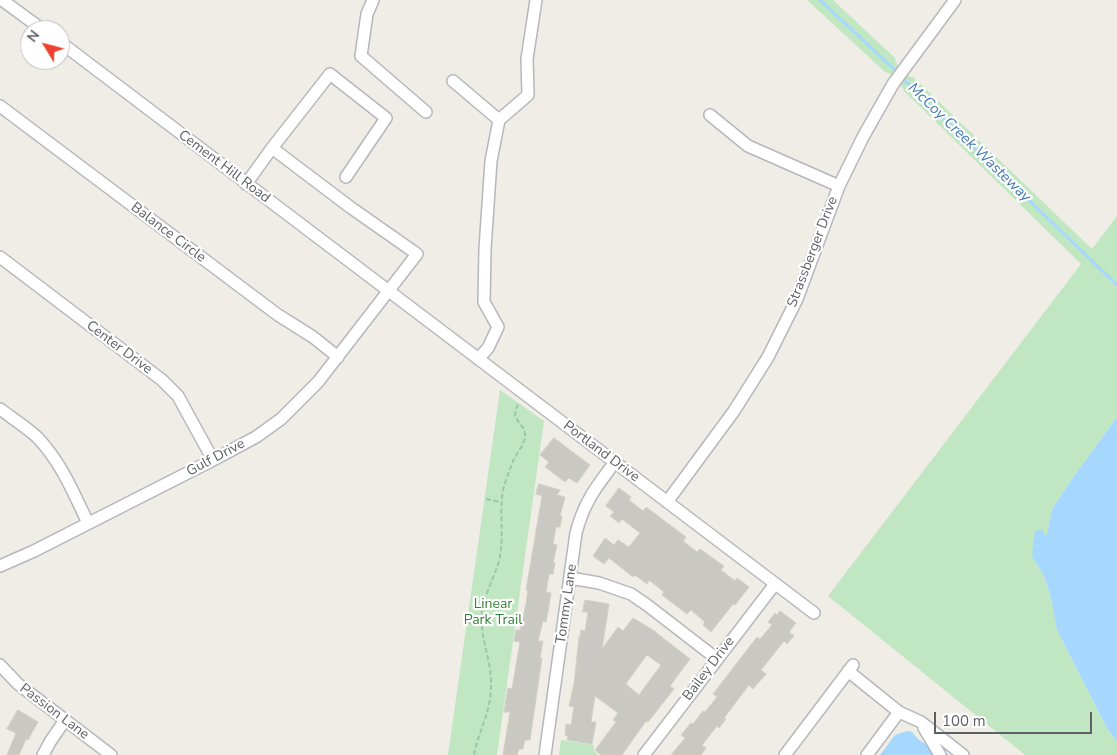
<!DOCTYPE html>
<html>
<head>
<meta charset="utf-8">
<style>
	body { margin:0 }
	#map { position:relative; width:1117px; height:755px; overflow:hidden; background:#efede5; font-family:"Nunito Sans",sans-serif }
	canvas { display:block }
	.north { position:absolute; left:20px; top:20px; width:50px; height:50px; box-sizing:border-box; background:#fff; border:1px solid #bebfc1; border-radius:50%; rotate:307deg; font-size:14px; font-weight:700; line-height:20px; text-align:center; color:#5d6065 }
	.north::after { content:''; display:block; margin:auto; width:18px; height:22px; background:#ea4130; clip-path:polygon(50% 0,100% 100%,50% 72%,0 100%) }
	.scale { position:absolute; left:934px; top:712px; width:158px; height:22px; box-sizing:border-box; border:2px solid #5d6065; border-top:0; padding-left:6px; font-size:15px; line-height:18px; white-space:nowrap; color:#5d6065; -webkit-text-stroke:4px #fff; paint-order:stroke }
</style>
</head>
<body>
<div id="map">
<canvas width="1117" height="755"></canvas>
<div class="north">N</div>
<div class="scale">100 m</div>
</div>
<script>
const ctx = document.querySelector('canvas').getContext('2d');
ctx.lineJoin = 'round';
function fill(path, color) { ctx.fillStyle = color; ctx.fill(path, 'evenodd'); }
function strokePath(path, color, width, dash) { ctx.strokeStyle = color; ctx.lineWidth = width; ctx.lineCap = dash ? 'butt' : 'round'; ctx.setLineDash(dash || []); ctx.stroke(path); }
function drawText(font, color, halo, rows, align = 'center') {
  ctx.font = font + ' "Nunito Sans",sans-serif'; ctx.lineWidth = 4.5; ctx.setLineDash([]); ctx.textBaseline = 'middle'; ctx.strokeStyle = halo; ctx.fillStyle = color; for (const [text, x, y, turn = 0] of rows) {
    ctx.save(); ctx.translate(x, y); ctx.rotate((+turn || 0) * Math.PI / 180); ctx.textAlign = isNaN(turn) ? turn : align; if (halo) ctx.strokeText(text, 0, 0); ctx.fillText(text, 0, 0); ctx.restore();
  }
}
fill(new Path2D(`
	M807,0H833L895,58L896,63L910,77H913L1092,249L1117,216V417L1072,479L1052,509L1047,534L1032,555L1044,576L1051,598L1057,630L1108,730L1117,741V755H1025L828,596L1081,264L904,91L903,88L889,73L885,72Z
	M500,390L544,421L497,755H448Z
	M561,740L594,745V751L598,755H559Z`), '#c1e7c2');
fill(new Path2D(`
	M1117,417V741L1108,730L1057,630L1051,598L1044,576L1032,556L1035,531L1042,529L1045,536L1047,534L1052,509L1072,479Z
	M907,731L912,732L918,739L934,750L939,747L949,755H880L895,735Z`), '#a5d7ff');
strokePath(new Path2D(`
	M820,0L898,73
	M902,78L1117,285`), '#a5d7ff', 3);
const building = new Path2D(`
	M554,438L590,465L577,483L569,478L565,482L545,467L549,462L540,455Z
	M539,484L560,490L557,495L565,497L560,516H562L560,527H556L553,544L557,545L553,563H555L553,574H549L546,592L551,593L548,612L546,622L543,621L538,641H543L540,658H542L530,740H525L523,749H519L517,755H503L510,712H504L508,688L512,689L520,642L514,641L516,630H520L526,604L528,590H526L542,496L536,494Z
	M619,488L631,497L629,500L643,511L646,507L686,537L683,541L697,552L700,549L724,566L721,570L735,581L737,578L749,587L735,605L733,604L711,632L703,625L705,622L691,610L687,614L662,595L664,592L649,580L647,584L635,575L633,577L609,558L604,564L593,556L605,538L614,545L618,540L629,547L640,533L622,519L619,523L610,516L614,512L606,506Z
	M585,600L609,604L602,649L618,627L623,631L633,618L653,630L690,659L670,686L674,689L648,722L646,721L622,755H601L595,750L616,722L613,720L618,713L595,696L591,722H596L592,744L567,740L568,736L565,735L566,724L571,725L574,707L569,706L574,684L579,637H580L581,630L585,631L588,612H583ZM647,655L661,665L639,695L626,684Z
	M780,611L796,623L789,632L794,636L787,644L784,641L761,670L766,674L753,689L749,685L724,718L726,719L719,728L717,726L702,745L706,748L701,755H671L685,738L681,735L691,723L693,724L703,711L705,712L717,697L713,694L757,637L760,639L772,625L768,622L775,613L777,615Z
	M18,710L38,722L28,740L26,739L19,755H7L16,733L7,729Z`);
fill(building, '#cac8c2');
strokePath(building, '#d4cfc3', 1);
const minor = new Path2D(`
	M2,0L43,30
	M373,0L367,14L361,56L426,112
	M60,42L814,613
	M453,81L499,120L491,161L485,249L484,302L498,327L488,348L478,359
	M0,106L278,315L313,337L338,357
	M710,115L748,146L839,186
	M499,120L528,95L527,59L536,0
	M272,148L330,74L386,118L346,177
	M0,257L162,380L178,396L213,460
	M0,409C12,418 26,427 37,437C61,462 73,492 88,523
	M667,502L734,411L768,357L797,299L839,186L863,137L893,84L955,0
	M0,566L34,551L213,460L256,437L281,419L318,382L417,254L350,207L272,148L246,184
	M570,578L599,583L631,594L647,605L717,659
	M0,665L18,684L111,755
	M848,671L899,712L921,722L963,755
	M924,728L940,755
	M43,755L50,742L65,720
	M545,755L576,533C584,502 596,487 615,462
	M644,755L775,584
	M785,755L853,665
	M867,755L899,712`);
strokePath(minor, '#b5b7bc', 14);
strokePath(new Path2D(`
	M486,499L501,502
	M468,623L481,624
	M474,755C479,728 492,712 491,682C491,658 479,636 482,611C485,593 494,578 499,561C505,536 498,511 504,486C507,477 510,469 513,461C517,453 524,445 525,437C527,422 507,422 519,403`), '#9ac7a8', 2, [5, 2.5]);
strokePath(minor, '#fff', 11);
drawText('14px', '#5d6065', '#fff', [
	["Cement Hill Road",224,167,37],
	["Balance Circle",168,233,37],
	["Strassberger Drive",813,252,-69],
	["Center Drive",119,348,37],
	["Portland Drive",601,452,37],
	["Gulf Drive",216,458,-28],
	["Tommy Lane",567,604,-82],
	["Bailey Drive",709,669,-53],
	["Passion Lane",54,712,37]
]);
drawText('14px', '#35843a', '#fff', [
	["Linear",493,605],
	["Park Trail",493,621]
]);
drawText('italic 15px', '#4177b2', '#fff', [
	["McCoy Creek Wasteway",969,143,44]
]);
</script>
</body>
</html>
